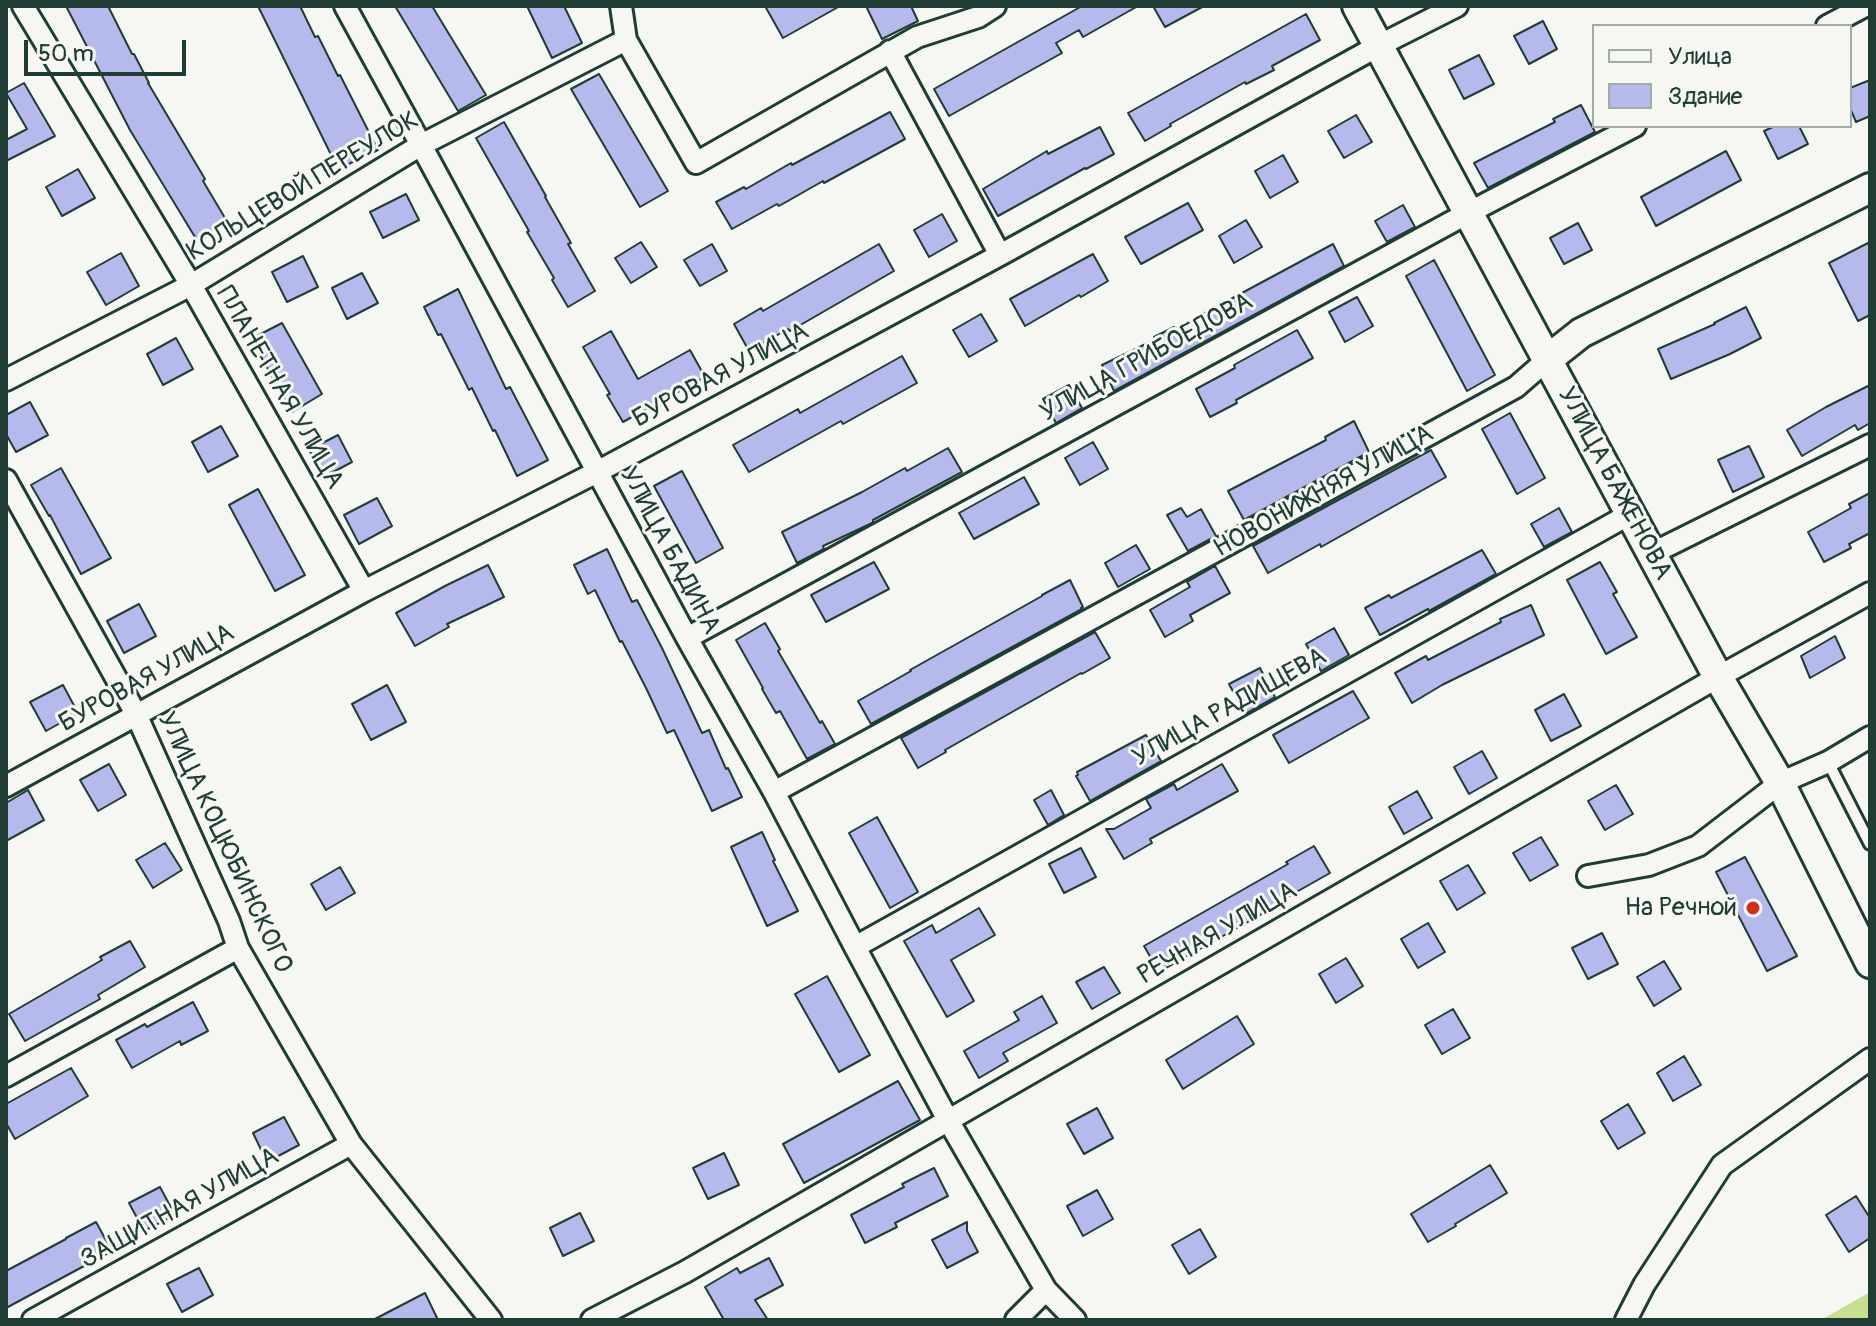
<!DOCTYPE html>
<html>
<head>
<meta charset="utf-8">
<style>
	body { margin:0 }
	#map { position:relative; width:1876px; height:1326px; overflow:hidden; background:#f6f6f2; font-family:Pangolin,sans-serif }
	canvas { display:block }
	.frame { position:absolute; inset:0; border:8px solid #1f3d34; pointer-events:none }
	.legend { position:absolute; left:1592px; top:24px; width:260px; height:104px; box-sizing:border-box; background:#f6f6f2; border:2px solid #a0aca6; margin:0; padding:10px 14px; list-style:none; font-size:24px; color:#1f3d34 }
	.legend li { display:flex; align-items:center; gap:16px; height:40px }
	.legend b { width:40px; border:2px solid #a0aca6 }
	.scale { position:absolute; left:24px; top:40px; width:162px; height:36px; box-sizing:border-box; border:4px solid #1f3d34; border-top:0; padding-left:10px; font-size:24px; line-height:28px; white-space:nowrap; color:#1f3d34; -webkit-text-stroke:6px #f6f6f2; paint-order:stroke }
</style>
</head>
<body>
<div id="map">
<canvas width="1876" height="1326"></canvas>
<div class="frame"></div>
<ul class="legend">
<li><b style="height:10px;background:#f6f6f2"></b>Улица</li>
<li><b style="height:22px;background:#b6b9eb"></b>Здание</li>
</ul>
<div class="scale">50 m</div>
</div>
<script>
const ctx = document.querySelector('canvas').getContext('2d');
ctx.lineJoin = 'round';
function fill(path, color) { ctx.fillStyle = color; ctx.fill(path, 'evenodd'); }
function strokePath(path, color, width, dash) { ctx.strokeStyle = color; ctx.lineWidth = width; ctx.lineCap = dash ? 'butt' : 'round'; ctx.setLineDash(dash || []); ctx.stroke(path); }
function drawText(font, color, halo, rows, align = 'center') {
  ctx.font = font + ' Pangolin,sans-serif'; ctx.lineWidth = 6; ctx.setLineDash([]); ctx.textBaseline = 'middle'; ctx.strokeStyle = halo; ctx.fillStyle = color; for (const [text, x, y, turn = 0] of rows) {
    ctx.save(); ctx.translate(x, y); ctx.rotate((+turn || 0) * Math.PI / 180); ctx.textAlign = isNaN(turn) ? turn : align; if (halo) ctx.strokeText(text, 0, 0); ctx.fillText(text, 0, 0); ctx.restore();
  }
}
fill(new Path2D(`
	M1870,1292V1320H1821Z`), '#cade92');
const building = new Path2D(`
	M66,6H108L132,54H134L149,83H148L205,179L203,181L228,223L198,242L130,130Z
	M258,6H300L315,37L318,36L338,76L340,75L378,150L338,169Z
	M395,6H432L486,95L458,111Z
	M527,6H564L582,43L552,58Z
	M765,6H840L783,38Z
	M866,6H911L918,21L882,39Z
	M1082,6H1138L1083,37L1079,30L1056,43L1062,53L949,116L934,89Z
	M1153,6H1204L1165,27Z
	M1306,14L1320,40L1272,66L1274,70L1246,84L1245,82L1170,124L1171,126L1145,141L1128,113Z
	M1543,21L1557,49L1529,64L1514,36Z
	M1479,55L1494,84L1464,99L1449,70Z
	M599,74L668,191L640,207L571,89Z
	M1870,80V116L1856,122L1850,108V88Z
	M24,83L55,136L6,161V140L27,129L6,93Z
	M1581,105L1595,132L1488,188L1474,163L1555,122L1553,119Z
	M890,112L905,139L824,183L823,181L779,206L777,204L732,229L716,202L744,187L746,189L791,163L792,165Z
	M1356,115L1372,142L1344,158L1328,131Z
	M504,122L546,196L545,197L571,243L568,244L595,291L568,307L552,280L554,278L527,232L529,231L476,138Z
	M1775,126H1799L1808,144L1778,159L1764,131Z
	M1100,127L1114,154L1086,169L1085,168L998,216L983,189L1047,151L1048,154Z
	M1726,151L1741,180L1656,226L1641,197Z
	M1283,155L1298,182L1270,198L1255,171Z
	M78,169L95,198L62,216L46,187Z
	M406,194L419,220L383,238L370,212Z
	M1188,203L1203,230L1141,264L1125,237Z
	M1403,205L1415,227L1387,242L1375,221Z
	M942,214L957,241L929,257L914,230Z
	M1246,220L1262,247L1234,263L1219,236Z
	M1578,223L1592,250L1564,264L1550,238Z
	M641,242L657,267L631,283L615,258Z
	M1870,242V315L1858,321L1829,263Z
	M712,244L727,271L700,286L684,260Z
	M879,244L894,271L790,331L788,329L749,351L734,324L761,308L763,311Z
	M1333,244L1344,266L1114,391L1102,365L1156,339L1154,337L1174,327L1175,329Z
	M121,253L139,286L106,305L87,272Z
	M1093,254L1108,281L1081,297L1079,295L1025,326L1010,299Z
	M303,256L318,287L287,302L272,272Z
	M1434,260L1495,375L1467,391L1406,276Z
	M362,273L378,303L347,319L332,288Z
	M458,289L506,389L510,387L548,460L517,476L495,430L493,431L472,388L469,390L441,334L438,335L424,307Z
	M1357,297L1373,326L1345,342L1329,312Z
	M1746,307L1761,338L1730,354L1671,379L1658,349L1715,324L1714,323Z
	M981,314L997,341L969,357L953,330Z
	M282,323L322,394L292,412L251,339Z
	M1297,330L1313,358L1236,400L1237,403L1210,417L1196,389L1235,368L1234,365Z
	M611,331L638,379L690,350L705,377L623,422L607,395L610,394L583,347Z
	M176,338L193,369L163,385L147,354Z
	M902,356L917,383L843,424L841,421L749,472L733,445L798,409L800,413Z
	M1069,385L1082,408L1056,423L1043,399Z
	M1870,385V423L1858,430L1855,425L1802,456L1787,430L1826,407Z
	M30,402L48,435L16,452L6,434V415Z
	M1510,413L1545,478L1517,494L1482,429Z
	M1354,421L1369,452L1244,520L1228,491L1326,440L1325,437Z
	M221,426L238,456L208,472L192,442Z
	M338,435L352,462L324,477L309,450Z
	M1093,442L1108,469L1080,485L1065,458Z
	M1749,446L1764,477L1733,492L1718,460Z
	M948,448L962,472L873,520V522L870,524L823,546L824,549L797,563L782,532L862,492L905,468L907,471Z
	M1431,450L1446,477L1321,547L1320,544L1268,573L1253,546Z
	M61,468L111,558L81,574L50,515L49,516L31,485Z
	M682,471L723,548L696,563L654,486Z
	M1024,477L1039,504L974,539L959,513Z
	M258,489L305,575L275,591L229,505Z
	M1870,493V533L1849,544L1851,548L1824,562L1808,532L1851,508L1849,504Z
	M377,498L392,526L359,544L344,515Z
	M1181,508L1187,517L1201,509L1216,536L1188,551L1167,515Z
	M1559,508L1572,532L1544,547L1531,524Z
	M1136,545L1150,569L1118,587L1105,563Z
	M607,549L632,602L637,600L662,648L702,733L709,730L726,769L728,768L742,797L712,811L674,730L667,733L647,690L622,641L620,642L595,590L588,594L574,565Z
	M1482,550L1496,574L1429,611L1428,609L1380,635L1365,608L1389,595L1391,598Z
	M874,562L889,589L826,622L811,595Z
	M1600,562L1617,592L1613,594L1637,637L1606,654L1567,580Z
	M488,565L504,597L447,624L449,627L415,646L396,613L445,586Z
	M1215,566L1230,593L1190,615L1193,621L1165,637L1150,610L1190,587L1187,582Z
	M1070,580L1083,607L1081,608L1082,609L871,724L858,701L911,671L910,670L1042,596V595Z
	M139,604L156,636L124,653L107,621Z
	M1531,605L1544,635L1442,685L1412,703L1395,673L1426,656L1428,660L1501,622L1500,619Z
	M765,623L780,649L778,651L820,723L822,721L835,744L807,759L780,711L776,713L762,689L763,688L736,640Z
	M1334,628L1349,655L1321,671L1306,644Z
	M1095,632L1110,658L1082,674L1081,673L945,750L946,752L918,768L901,738Z
	M1835,636L1845,658L1810,678L1801,656Z
	M1260,668L1275,697L1245,714L1229,684Z
	M63,685L78,713L46,731L30,702Z
	M387,685L406,722L371,740L352,704Z
	M1353,691L1369,718L1289,763L1273,735Z
	M1564,694L1581,726L1551,741L1535,710Z
	M1146,735L1161,761L1090,801L1076,776L1078,775L1077,772Z
	M1482,751L1497,778L1469,794L1454,767Z
	M109,764L126,795L98,811L80,780Z
	M1222,764L1238,791L1150,839L1152,843L1124,859L1106,829H1114L1151,808L1146,799L1174,784L1177,790Z
	M1616,785L1633,814L1605,830L1588,801Z
	M28,790L44,820L6,841V803Z
	M1051,790L1064,815L1048,825L1034,800Z
	M1417,791L1432,818L1404,834L1389,807Z
	M877,817L918,892L890,908L849,833Z
	M762,832L775,860L773,861L798,911L767,926L731,847Z
	M1541,837L1558,865L1530,881L1513,853Z
	M165,843L182,870L153,888L136,860Z
	M1314,846L1330,873L1284,899L1285,901L1159,972L1144,946L1288,864L1286,862Z
	M1081,848L1096,877L1064,893L1049,864Z
	M1745,857L1797,956L1767,971L1716,872Z
	M1468,865L1485,893L1457,910L1440,881Z
	M340,867L355,893L326,910L311,884Z
	M979,908L995,935L951,960L974,1001L947,1017L904,941L932,925L936,933Z
	M1428,923L1445,952L1418,968L1401,939Z
	M1602,933L1618,964L1588,979L1572,948Z
	M130,941L145,967L98,995L100,999L25,1041L9,1014L102,960L100,957Z
	M1346,958L1363,986L1336,1003L1319,974Z
	M1664,961L1681,989L1654,1006L1637,977Z
	M1104,967L1120,993L1092,1009L1076,982Z
	M827,976L870,1055L839,1072L795,994Z
	M1042,996L1057,1023L1003,1053L1008,1061L979,1078L964,1051L1019,1020L1014,1012Z
	M193,1002L208,1031L181,1045L180,1041L132,1068L116,1040L145,1024L147,1027Z
	M1453,1009L1470,1038L1442,1054L1425,1025Z
	M1237,1016L1254,1044L1183,1089L1166,1060Z
	M1684,1056L1701,1085L1673,1101L1657,1073Z
	M71,1068L88,1096L15,1139L6,1123V1104Z
	M898,1081L920,1120L804,1183L783,1144Z
	M1628,1104L1645,1133L1618,1149L1601,1121Z
	M1097,1108L1113,1138L1084,1154L1067,1124Z
	M284,1117L299,1145L267,1162L253,1133Z
	M724,1153L739,1185L708,1199L693,1168Z
	M1490,1165L1507,1193L1455,1224L1456,1226L1428,1242L1411,1214Z
	M934,1168L948,1196L895,1223L897,1227L865,1243L851,1215L904,1187L902,1184Z
	M160,1187L175,1215L144,1231L129,1203Z
	M1097,1190L1113,1219L1083,1236L1067,1206Z
	M1856,1196L1870,1218V1238L1849,1252L1826,1215Z
	M580,1213L594,1241L563,1256L550,1228Z
	M96,1222L112,1251L6,1308V1271L66,1239V1238Z
	M967,1222V1231L978,1252L947,1268L932,1240Z
	M1200,1229L1216,1257L1189,1274L1172,1245Z
	M769,1258L783,1285L755,1300L768,1320H724L705,1287L737,1268L740,1273Z
	M199,1268L213,1295L182,1312L167,1284Z
	M425,1293L438,1320H373Z`);
fill(building, '#b6b9eb');
strokePath(building, '#1f3d34', 2);
const lane = new Path2D(`
	M1828,762L1870,844`);
const street = new Path2D(`
	M23,6L191,285L364,591
	M345,6L421,145L687,638L774,792L855,947L948,1120L1046,1290L1075,1320
	M621,6L626,40L696,163L917,37L978,17L995,6
	M1827,26L1865,6
	M890,51L1000,255
	M6,380L191,285L421,145L626,40
	M6,480L136,714L229,921L238,948L351,1144L491,1320
	M1651,554L1870,445
	M687,638L1468,213L1635,126
	M6,786L364,591L597,472L1000,255L1378,46L1457,6
	M774,792L1516,387L1547,360
	M1588,876L1649,865L1698,846L1780,783L1828,762L1870,737
	M855,947L1630,514
	M6,1076L238,948
	M33,1320L351,1144
	M592,1320L685,1272L1718,677L1870,593
	M1016,1320L1046,1290
	M1626,1320L1644,1285L1722,1165L1870,1059`);
const secondary = new Path2D(`
	M1357,6L1718,677L1780,783L1870,963
	M1547,360L1581,333L1870,188`);
strokePath(lane, '#1f3d34', 16);
strokePath(street, '#1f3d34', 26);
strokePath(secondary, '#1f3d34', 34);
strokePath(lane, '#f6f6f2', 10);
strokePath(street, '#f6f6f2', 20);
strokePath(secondary, '#f6f6f2', 28);
for (const [x, y, r, color] of [
	[1753,908,8,"#c8321e"]
]) { const dot = new Path2D(); dot.arc(x, y, r, 0, 2 * Math.PI); ctx.fillStyle = color; ctx.fill(dot); strokePath(dot, '#f6f6f2', 3); }
drawText('26px', '#1f3d34', '#f6f6f2', [
	["КОЛЬЦЕВОЙ ПЕРЕУЛОК",303,187,-31],
	["УЛИЦА ГРИБОЕДОВА",1147,358,-29],
	["БУРОВАЯ УЛИЦА",721,376,-28],
	["ПЛАНЕТНАЯ УЛИЦА",279,388,60],
	["УЛИЦА БАЖЕНОВА",1614,484,62],
	["НОВОНИЖНЯЯ УЛИЦА",1324,492,-29],
	["УЛИЦА БАДИНА",669,551,62],
	["БУРОВАЯ УЛИЦА",147,679,-29],
	["УЛИЦА РАДИЩЕВА",1230,708,-29],
	["УЛИЦА КОЦЮБИНСКОГО",224,843,65],
	["РЕЧНАЯ УЛИЦА",1218,934,-30],
	["ЗАЩИТНАЯ УЛИЦА",180,1209,-29]
]);
drawText('26px', '#1f3d34', '#f6f6f2', [
	["На Речной",1737,908]
], 'right');
</script>
</body>
</html>
